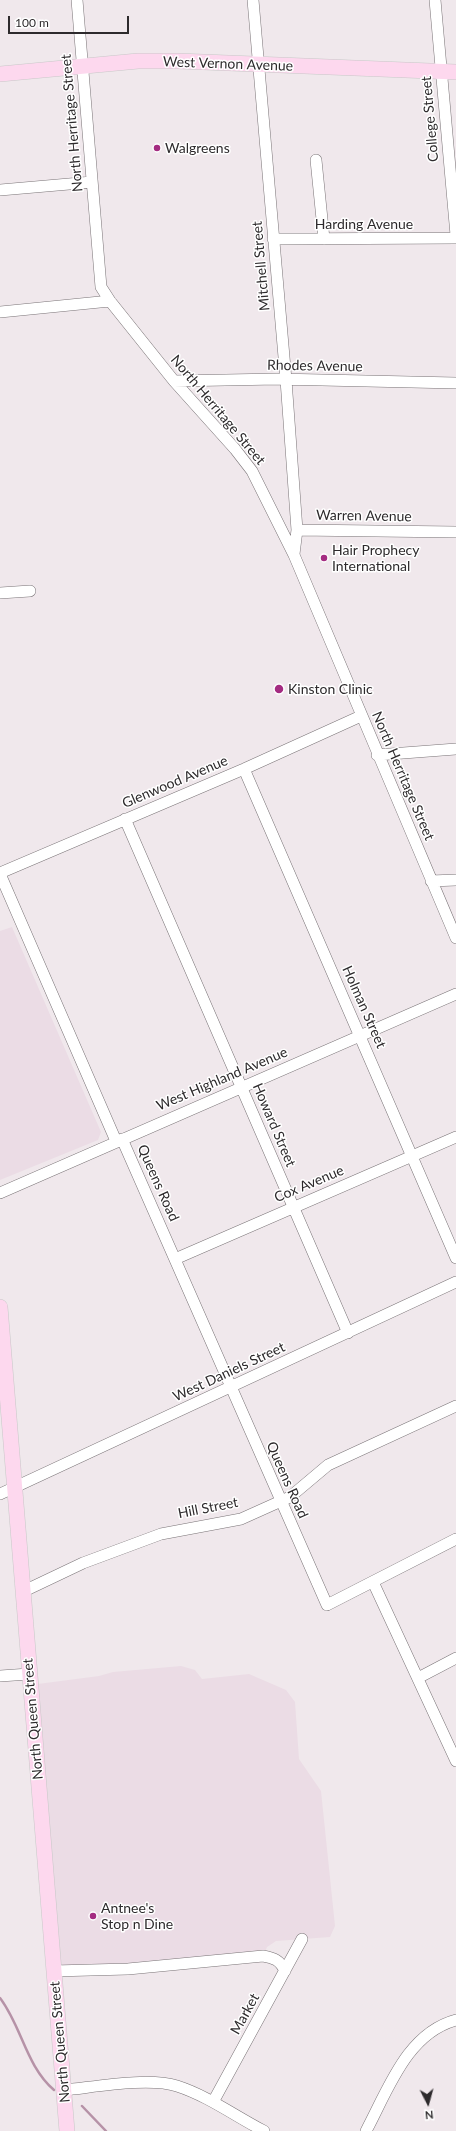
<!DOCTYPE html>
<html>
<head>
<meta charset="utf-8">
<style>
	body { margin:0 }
	#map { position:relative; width:456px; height:2131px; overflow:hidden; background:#f0e8ec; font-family:Lato,sans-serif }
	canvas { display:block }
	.north { position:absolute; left:408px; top:2083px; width:40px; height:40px; -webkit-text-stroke:3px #fff; paint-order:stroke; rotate:174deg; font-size:11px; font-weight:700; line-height:16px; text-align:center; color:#2d2a2c }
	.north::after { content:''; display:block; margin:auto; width:14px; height:18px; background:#2d2a2c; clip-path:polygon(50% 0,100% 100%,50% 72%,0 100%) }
	.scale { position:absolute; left:8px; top:16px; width:121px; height:18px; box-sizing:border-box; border:2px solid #2d2a2c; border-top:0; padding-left:5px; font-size:12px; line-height:14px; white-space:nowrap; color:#2d2a2c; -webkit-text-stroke:3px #fff; paint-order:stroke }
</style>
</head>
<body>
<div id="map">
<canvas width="456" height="2131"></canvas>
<div class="north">N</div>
<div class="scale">100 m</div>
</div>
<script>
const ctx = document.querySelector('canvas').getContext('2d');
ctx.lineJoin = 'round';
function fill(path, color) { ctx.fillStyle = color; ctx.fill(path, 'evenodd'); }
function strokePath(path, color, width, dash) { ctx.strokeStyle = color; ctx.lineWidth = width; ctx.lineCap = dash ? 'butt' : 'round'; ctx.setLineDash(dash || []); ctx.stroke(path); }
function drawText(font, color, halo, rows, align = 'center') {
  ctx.font = font + ' Lato,sans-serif'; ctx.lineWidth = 3; ctx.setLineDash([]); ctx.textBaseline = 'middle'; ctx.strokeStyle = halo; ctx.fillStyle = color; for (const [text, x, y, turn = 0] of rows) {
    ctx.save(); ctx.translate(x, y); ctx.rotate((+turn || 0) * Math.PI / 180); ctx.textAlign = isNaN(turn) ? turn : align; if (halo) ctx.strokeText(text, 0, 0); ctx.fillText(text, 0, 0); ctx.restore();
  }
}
fill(new Path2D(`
	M12,927L101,1132L98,1140L0,1180V931Z
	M181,1666L195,1670L202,1679L249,1674L286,1690L295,1702L299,1759L321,1791L335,1926L330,1937L276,1941L267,1947L263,1956L54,1971L30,1685L99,1676L113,1672Z`), '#ebdce5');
strokePath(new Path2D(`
	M0,1998C22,2027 26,2066 54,2090
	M82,2106L106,2131`), '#b692a7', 2.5);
const minor = new Path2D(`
	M77,0L101,287L110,301L174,381L235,449L252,471L294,555L456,938
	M253,0L286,380L297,530L294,554
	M435,0L456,235
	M316,160L324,239
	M0,190L92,182
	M273,239L456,238
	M0,312L110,301
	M174,381L277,379L456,383
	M297,530L456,532
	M0,593L30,591
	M377,755L456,749
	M244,769L456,1258
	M125,819L348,1333
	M0,873L244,769L361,716
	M0,874L116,1141
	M431,881L456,880
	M122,1139L327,1605L456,1539
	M0,1193L456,994
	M175,1259L456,1137
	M0,1494L456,1282
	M373,1582L456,1761
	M22,1592L83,1563L161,1534L241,1519L290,1497L328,1465L456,1406
	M0,1676L29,1674
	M418,1678L456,1658
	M54,1971L128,1969L263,1956C274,1958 280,1960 285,1971
	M64,2090C95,2087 148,2077 177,2086C208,2096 235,2116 264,2131
	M213,2102L302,1939
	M366,2131C388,2090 407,2033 456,2020`);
const major = new Path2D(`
	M0,74L138,61H178L456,72
	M0,1307L67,2131`);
strokePath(minor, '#797376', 12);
strokePath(major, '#c8c8c8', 16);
strokePath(minor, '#fff', 11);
strokePath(major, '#fdd8ee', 15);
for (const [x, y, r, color] of [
	[157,148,4,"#a42b81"],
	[324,558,4,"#a42b81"],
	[279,689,5,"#a42b81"],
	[93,1916,4,"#a42b81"]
]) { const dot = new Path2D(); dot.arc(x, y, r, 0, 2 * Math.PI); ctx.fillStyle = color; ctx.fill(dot); strokePath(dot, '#fff', 1.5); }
drawText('14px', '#2d2a2c', '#fff', [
	["West Vernon Avenue",228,64,2],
	["College Street",430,119,-95],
	["North Herritage Street",72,123,-95],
	["Harding Avenue",364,224],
	["Mitchell Street",261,266,-95],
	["Rhodes Avenue",315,366,1],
	["North Herritage Street",218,410,50],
	["Warren Avenue",364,516,1],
	["North Herritage Street",403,776,67],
	["Glenwood Avenue",175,782,-23],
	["Holman Street",364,1007,66],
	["West Highland Avenue",222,1079,-23],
	["Howard Street",274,1125,67],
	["Queens Road",158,1183,66],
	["Cox Avenue",309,1184,-23],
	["West Daniels Street",229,1372,-25],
	["Queens Road",287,1480,66],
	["Hill Street",208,1508,-11],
	["North Queen Street",33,1719,-95],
	["Market",245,2014,-61],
	["North Queen Street",60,2042,-95]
]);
drawText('14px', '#2d2a2c', '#fff', [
	["Walgreens",165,148],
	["Hair Prophecy",332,550],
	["International",332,566],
	["Kinston Clinic",288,689],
	["Antnee's",101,1908],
	["Stop n Dine",101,1924]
], 'left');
</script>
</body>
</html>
